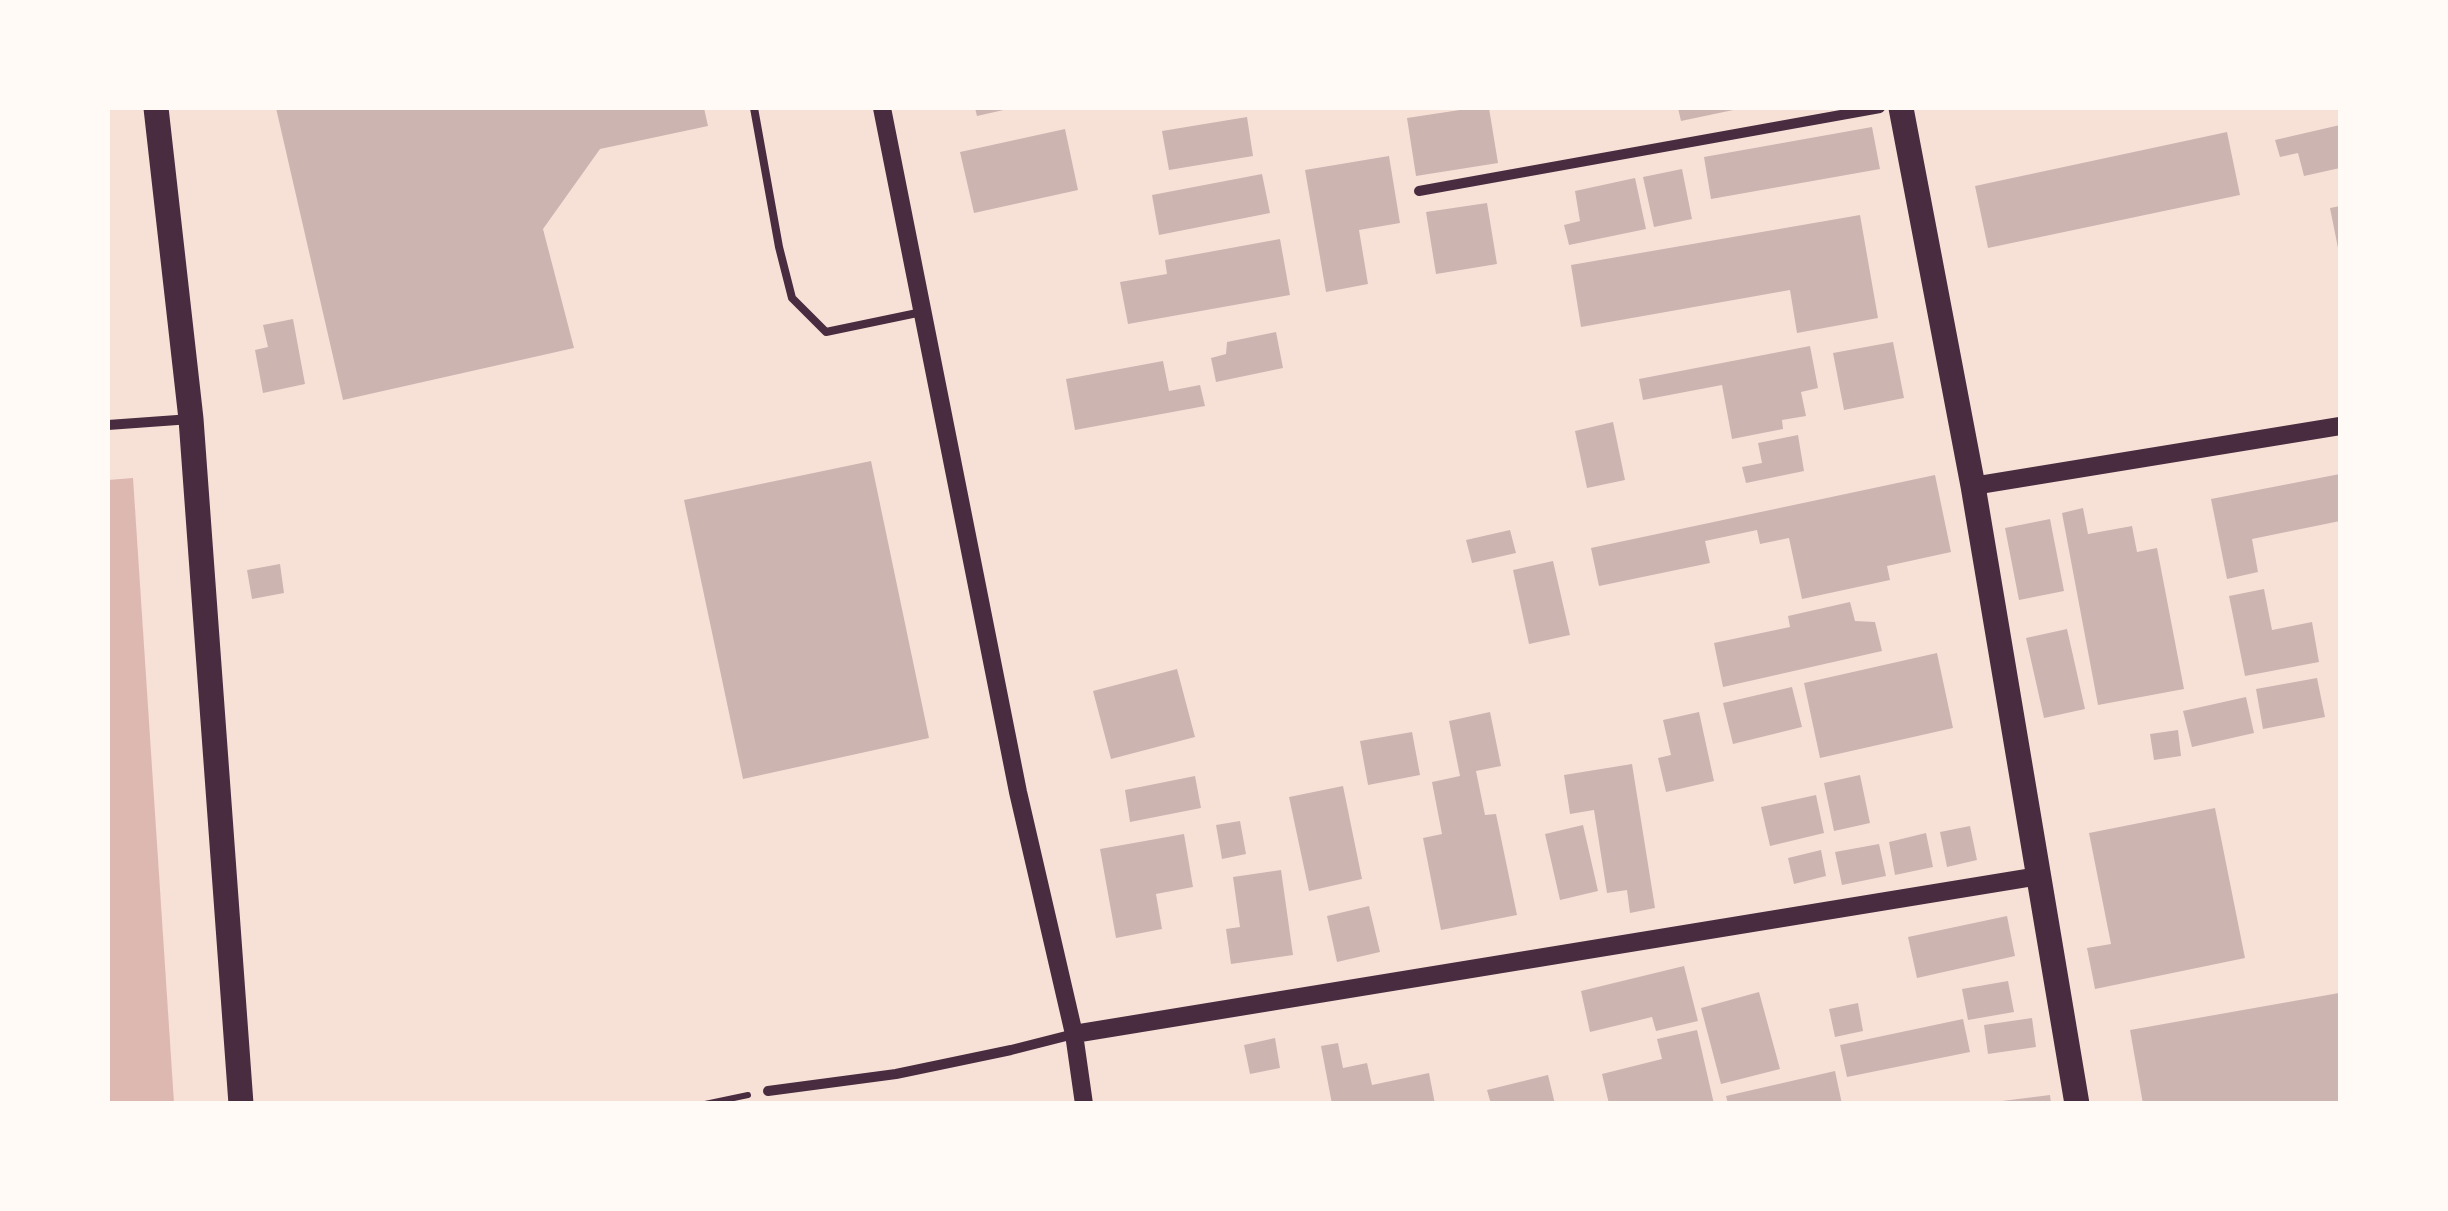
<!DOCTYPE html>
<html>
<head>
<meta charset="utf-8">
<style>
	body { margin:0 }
	#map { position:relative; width:2448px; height:1211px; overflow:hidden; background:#f7e1d7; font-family:"Roboto Condensed",sans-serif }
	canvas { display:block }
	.frame { position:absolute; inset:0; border:110px solid #fffaf5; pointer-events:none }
</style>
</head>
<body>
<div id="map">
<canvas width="2448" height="1211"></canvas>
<div class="frame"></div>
</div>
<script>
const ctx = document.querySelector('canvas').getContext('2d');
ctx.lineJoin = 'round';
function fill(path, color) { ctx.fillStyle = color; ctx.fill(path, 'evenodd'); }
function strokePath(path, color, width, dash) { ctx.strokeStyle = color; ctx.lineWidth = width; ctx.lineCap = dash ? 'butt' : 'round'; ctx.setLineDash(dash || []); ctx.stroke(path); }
fill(new Path2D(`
	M133,478L174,1103H108V480Z`), '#dcb8b0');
fill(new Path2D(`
	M276,108H704L708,126L600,149L543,229L574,348L343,400Z
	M975,108H1008V109L977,116Z
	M1473,108H1489L1498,163L1416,176L1407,118Z
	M1678,108H1738V109L1681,121Z
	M1247,117L1253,156L1169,170L1162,131Z
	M2340,125V168L2304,176L2298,153L2280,157L2275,140Z
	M1872,127L1880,169L1711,199L1704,157Z
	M1065,129L1078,190L974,213L960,152Z
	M2227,132L2240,195L1988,248L1975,186Z
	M1389,156L1400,223L1359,230L1368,284L1326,292L1305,170Z
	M1682,169L1692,219L1654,227L1643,177Z
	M1262,174L1270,213L1159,235L1152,195Z
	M1635,178L1646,229L1569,245L1564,225L1580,221L1575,191Z
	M1487,203L1497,264L1436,274L1426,212Z
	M2340,206V253H2339L2330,208Z
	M1860,215L1878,318L1797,333L1790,290L1581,327L1571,265Z
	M1280,239L1290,295L1128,324L1120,282L1167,274L1165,260Z
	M293,319L305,384L263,393L255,350L268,347L263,325Z
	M1276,332L1283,368L1216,382L1211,358L1226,354L1227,342Z
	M1893,342L1904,398L1844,410L1833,353Z
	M1810,346L1818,388L1801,392L1806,416L1782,420L1783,429L1732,439L1722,385L1643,400L1639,379Z
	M1163,361L1169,391L1200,385L1205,406L1075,430L1066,379Z
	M1613,422L1625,480L1587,488L1575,431Z
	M1798,435L1804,471L1746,483L1742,467L1762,463L1758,443Z
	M871,461L929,738L743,779L684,500Z
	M2340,474V521L2252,539L2258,572L2227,579L2211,499Z
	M1935,475L1951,552L1887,566L1890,580L1802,599L1789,538L1760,544L1757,530L1705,541L1710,563L1599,586L1591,548Z
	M2083,508L2088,534L2132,526L2137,552L2157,548L2184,689L2098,705L2062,513Z
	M2050,519L2064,591L2019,600L2005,528Z
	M1510,530L1516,553L1472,563L1466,540Z
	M1553,561L1570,635L1529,644L1513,570Z
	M280,564L284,593L252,599L247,570Z
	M2264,589L2272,630L2312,622L2319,662L2245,676L2229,596Z
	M1850,602L1855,621L1875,622L1882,651L1723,687L1714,643L1790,627L1788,616Z
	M2067,629L2085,709L2044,718L2026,638Z
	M1937,653L1953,728L1820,758L1804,683Z
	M1177,669L1195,737L1111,759L1093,691Z
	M2317,678L2325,717L2263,729L2256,689Z
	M1792,687L1802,727L1733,744L1723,703Z
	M2246,697L2254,733L2192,747L2183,711Z
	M1490,712L1501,766L1476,771L1485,815L1496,814L1517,915L1441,930L1423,838L1442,834L1432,782L1460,776L1449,721Z
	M1699,712L1714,781L1666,792L1658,758L1671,755L1663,720Z
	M2178,730L2181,756L2154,760L2150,734Z
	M1412,732L1420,775L1368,785L1360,741Z
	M1632,764L1655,908L1630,913L1627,890L1607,893L1594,810L1570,814L1564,775Z
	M1860,775L1870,823L1834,831L1824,783Z
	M1195,776L1201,808L1130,822L1125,790Z
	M1343,786L1362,879L1309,891L1289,797Z
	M1816,795L1824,833L1770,846L1761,807Z
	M2215,808L2245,958L2095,989L2087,948L2111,944L2089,833Z
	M1240,821L1246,854L1222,859L1216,825Z
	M1583,825L1598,891L1560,900L1545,834Z
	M1970,826L1977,860L1947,867L1940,832Z
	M1926,833L1933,867L1895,875L1889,842Z
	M1184,834L1193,887L1156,894L1162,929L1116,938L1100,849Z
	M1879,844L1886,876L1842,885L1835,852Z
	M1821,850L1826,876L1794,884L1788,858Z
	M1281,870L1293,955L1231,964L1226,929L1240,927L1233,877Z
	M1369,906L1380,952L1337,962L1327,916Z
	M2007,916L2015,956L1917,978L1908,937Z
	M1684,966L1698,1021L1656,1031L1652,1017L1590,1032L1581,991Z
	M2008,981L2014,1012L1968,1020L1962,989Z
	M1759,992L1780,1069L1721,1084L1701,1008Z
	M2339,993L2340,1104H2143L2130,1030Z
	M1858,1003L1863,1031L1835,1037L1829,1009Z
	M2032,1018L2036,1047L1988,1054L1984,1025Z
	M1963,1019L1970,1052L1847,1077L1840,1045Z
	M1697,1030L1714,1104H1609L1602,1074L1662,1059L1657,1039Z
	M1275,1038L1280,1068L1250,1074L1244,1045Z
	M1338,1043L1343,1068L1367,1063L1372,1085L1429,1073L1435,1104H1332L1321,1046Z
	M1835,1071L1842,1104H1728L1726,1096Z
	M1548,1075L1555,1104H1491L1487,1090Z
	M2050,1095L2051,1104H2002V1101Z`), '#ccb4b1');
strokePath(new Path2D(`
	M705,1104L748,1095`), '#4a2c40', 6);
strokePath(new Path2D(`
	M754,108L779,247L792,298L826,332L922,312`), '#4a2c40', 8);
strokePath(new Path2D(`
	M1419,191L1880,108
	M108,425L191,419
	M768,1091L896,1074L1011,1050L1074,1034`), '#4a2c40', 10);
strokePath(new Path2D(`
	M882,108L1018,792L1074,1034L1084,1104
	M1973,486L2340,426
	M1074,1034L2039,876`), '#4a2c40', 18);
strokePath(new Path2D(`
	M156,108L191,419L241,1104
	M1901,108L1973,486L2077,1104`), '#4a2c40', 25);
</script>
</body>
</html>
